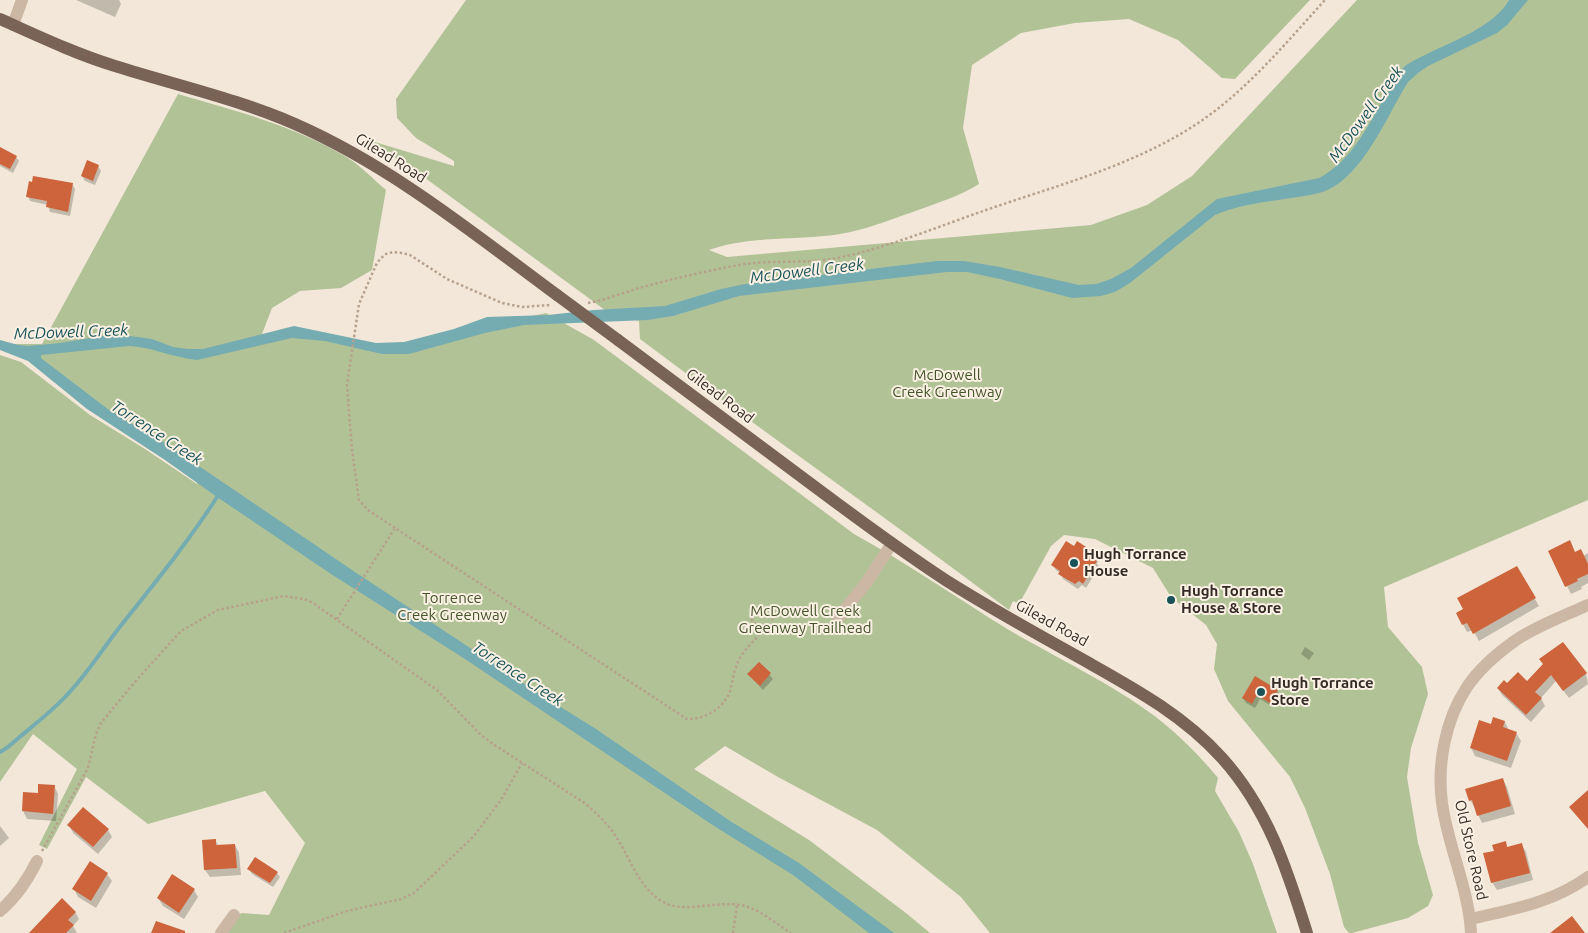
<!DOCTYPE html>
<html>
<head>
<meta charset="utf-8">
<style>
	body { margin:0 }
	canvas { display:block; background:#f2e7d8 }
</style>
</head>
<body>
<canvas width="1588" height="933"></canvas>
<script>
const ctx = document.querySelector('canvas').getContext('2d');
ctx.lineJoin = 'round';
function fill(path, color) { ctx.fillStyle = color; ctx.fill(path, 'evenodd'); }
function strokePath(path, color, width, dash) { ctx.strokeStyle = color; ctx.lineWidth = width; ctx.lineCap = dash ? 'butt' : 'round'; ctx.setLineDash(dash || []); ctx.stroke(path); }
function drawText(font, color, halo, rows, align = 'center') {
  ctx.font = font + ' Ubuntu,sans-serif'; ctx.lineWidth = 4; ctx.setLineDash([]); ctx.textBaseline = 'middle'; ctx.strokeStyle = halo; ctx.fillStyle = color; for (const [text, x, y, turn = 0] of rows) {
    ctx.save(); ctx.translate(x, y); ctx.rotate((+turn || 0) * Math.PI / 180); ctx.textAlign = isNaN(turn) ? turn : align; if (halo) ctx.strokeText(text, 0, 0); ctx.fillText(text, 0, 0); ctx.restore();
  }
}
fill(new Path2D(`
	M466,0H1310L1235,79L1222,78L1178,40L1129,19L1075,23L1021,33L972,65L963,128L979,184C959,197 936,203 913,212C889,220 865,230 840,234C797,241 751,235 709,250L727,257L1091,225L1147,205L1192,176L1357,0H1588V500L1384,587L1388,627L1422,667L1428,694L1411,748L1407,777L1418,843L1433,895L1428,906L1408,918L1352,933H1349L1344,927L1330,874L1305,808L1290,777L1228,701L1214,669L1217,644L1206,625L1171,597L1153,568L1095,539L1064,535L1051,546L1019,604L1013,601L1009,610C887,518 762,431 640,339L639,321L609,313L417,172L365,139L454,166V161L416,138L397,118L396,99Z
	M178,94C236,111 296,126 348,158C361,166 374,180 386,190L372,270L341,288L300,291L272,308L262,334L303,333L383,350L546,313L594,340L854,534C907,563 957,598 1009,630C1057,658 1112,684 1156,717C1179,735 1200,756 1218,778L1215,791L1239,832L1253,864L1277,933H990L961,897L877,830L778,777L725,746L694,769L809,840L906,913L930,933H227L241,913L269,915L305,843L265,791L148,824L86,777L47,849L39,845L77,769L33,734L0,782V355L21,362L90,415L145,449L197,484L202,473L7,344H42Z`), '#b2c297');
fill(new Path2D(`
	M1509,0H1528L1507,25L1497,33L1428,66L1418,73L1408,82C1387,116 1360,183 1319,193C1284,201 1248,201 1215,215L1130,283L1115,292L1101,296L1072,298L1000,279L967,272H947L739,296L673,316L648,320L524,325L485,333L409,354H382L325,341L292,338L197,360C174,358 152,347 129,346L41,355V358L109,410L165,443L355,572L543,696L596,729L730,821L799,863L894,933H869L793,875L714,826L465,659L331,574L217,497L165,460L87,409L28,361L0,350V340L18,345L28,346L60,343L115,334L152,339L173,347L188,349H203L294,326L376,343L404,342L454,329L487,317L548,315L594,310L665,306L721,289L745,284L937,261H964L1000,267L1079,285L1096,284L1111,279L1131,268L1217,199L1319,178C1353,160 1368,125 1387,93C1392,85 1395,76 1401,70C1407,63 1419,58 1427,54C1453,41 1495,26 1509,0Z`), '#75acb1');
fill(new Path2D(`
	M76,0H119L121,4L115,17Z
	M0,148L16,157L19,161L13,173L0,166Z
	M98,166L101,171L95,185L85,181L82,176Z
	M72,184L75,189L70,216L50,212L48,205L30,201L28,196Z
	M1549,551L1576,553L1583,556L1588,553V583L1581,587L1582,589L1571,594Z
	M1096,554L1099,559L1097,563L1099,567L1086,588L1082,585L1078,589L1063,579L1060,573L1056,570L1053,565Z
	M1517,568L1539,606L1479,641L1473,630L1467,632L1457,613L1464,610Z
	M1563,643L1586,674L1588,684L1569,698L1556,681L1541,698L1545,706L1531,722L1502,695L1498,688L1527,682Z
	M1305,647L1314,653L1309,660L1301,654Z
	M759,663L773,679L763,690L748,674Z
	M1277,691L1280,695L1273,707L1260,699L1255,708L1246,703L1243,698Z
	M1494,719L1505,722L1509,731L1516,733L1521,741L1511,768L1475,756L1471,748L1491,726Z
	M1503,780L1507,787L1515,814L1482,823L1475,808L1470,800Z
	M54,786L58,794L56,821L27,819L23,811L39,795Z
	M69,825L108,830L112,837L98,854L73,833Z
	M0,826L9,838L0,846Z
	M215,840L219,846L235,845L239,853L241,875L210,877L205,870Z
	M1505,842L1508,848L1521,844L1526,852L1533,880L1497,890L1492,882L1496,851Z
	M249,869L277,873L280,877L273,887L252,874Z
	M107,874L112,881L96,908L78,897L74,889Z
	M194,890L198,897L184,919L163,906L158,898Z
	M75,912L79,919L73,926L77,933H29Z`), '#0003');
strokePath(new Path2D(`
	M0,752L8,747C27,730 48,715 65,697C86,676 101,651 119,628C154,584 189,541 219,494`), '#75acb1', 4);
fill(new Path2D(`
	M0,147L17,156L10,169L0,164Z
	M87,160L99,165L93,181L81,176Z
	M33,176L73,183L68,212L46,207L47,201L26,197L29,181L32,182Z
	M1570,540L1575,552L1581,549L1588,564V574L1577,579L1578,581L1565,587L1548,551Z
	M1066,541L1074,546L1077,541L1097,554L1094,559L1097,561L1083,584L1079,581L1075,584L1058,574L1060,571L1051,565Z
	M1517,566L1536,598L1473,634L1467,623L1462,625L1456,613L1463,609L1457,598Z
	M1563,642L1587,673L1563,691L1551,675L1535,692L1542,698L1526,715L1497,688L1504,680L1507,683L1518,672L1527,681L1543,664L1539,659Z
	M759,662L771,673L760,686L747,674Z
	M1255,676L1278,690L1270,703L1257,695L1252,704L1242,698Z
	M1493,717L1505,721L1503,727L1517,732L1507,761L1470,748L1479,720L1491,724Z
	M1503,778L1511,806L1477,816L1472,800L1469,801L1465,789Z
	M38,784L55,785L53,814L22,811L23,792L38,793Z
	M1588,790V829L1569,807Z
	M83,807L109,829L93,847L67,825Z
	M216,839V845L235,844L237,868L204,870L202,840Z
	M1506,841L1507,847L1522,843L1530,873L1491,883L1483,853L1494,851L1492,845Z
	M255,857L278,872L270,883L247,869Z
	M90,861L108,873L91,901L72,889Z
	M172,874L195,889L179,913L157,898Z
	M62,898L76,912L68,920L74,925L66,933H29Z
	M1572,916L1585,933H1550Z
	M156,921L185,931V933H151Z`), '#cd643b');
strokePath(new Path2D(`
	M588,303C606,300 625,292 643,287C675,278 707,271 739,265C773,259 807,265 842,257C889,247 940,226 986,210C1055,186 1129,167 1192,127C1244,94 1284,45 1325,0
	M395,528L368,510L359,500L352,450L347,385L359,304L376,265L380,259L386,254L393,252L402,253L410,255L447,279L502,303L522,307L550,305
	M761,609L773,620
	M337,619L395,528L687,719C703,720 722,709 729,694C733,683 733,671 739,660C744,650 752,643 759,635
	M751,619L763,631
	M42,851L88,768L96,734L101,723L134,683L181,631L218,610L284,596L304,599L313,603L437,690L481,735L493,744L586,804C597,814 607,823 615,835C630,857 639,890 665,903C687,914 724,898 748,907C763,912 778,925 791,933
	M284,933L347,911L401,899L414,893L473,837L501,800L522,763
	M733,933L737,905`), '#b7a18d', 2.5, [2.5, 2.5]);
strokePath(new Path2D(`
	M13,25L22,0
	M838,618L867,582L892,543
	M0,911C17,896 27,881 37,861
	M1471,919C1513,909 1552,903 1588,877
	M221,933L234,915
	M1471,933C1469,889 1448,847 1442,803C1437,765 1445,720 1467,687C1479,669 1499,652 1516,640C1539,625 1564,616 1588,605`), '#cbb7a3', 12);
strokePath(new Path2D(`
	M0,19C38,36 76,54 115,66C175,85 238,99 295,124C391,166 473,233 557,295
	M618,340C675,383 733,426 791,469C842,507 893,546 947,581C993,610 1041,636 1089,663C1137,690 1184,716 1222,758C1268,809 1287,869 1307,933`), '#786356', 12);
strokePath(new Path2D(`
	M557,295L618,340`), '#786356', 12);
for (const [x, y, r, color] of [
	[1074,563,5,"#195259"],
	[1171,600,5,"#195259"],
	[1261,692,5,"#195259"]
]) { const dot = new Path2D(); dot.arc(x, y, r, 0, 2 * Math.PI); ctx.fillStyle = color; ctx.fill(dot); strokePath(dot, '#faf1e4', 2); }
drawText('15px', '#352b26', '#faf1e4', [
	["Gilead Road",391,158,32],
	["Gilead Road",720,396,37],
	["Gilead Road",1052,623,29],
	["Old Store Road",1471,850,77]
]);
drawText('15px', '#435528', '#faf1e4', [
	["McDowell",947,375],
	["Creek Greenway",947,392],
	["Torrence",452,598],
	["Creek Greenway",452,615],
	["McDowell Creek",805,611],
	["Greenway Trailhead",805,628]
]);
drawText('bold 15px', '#352b26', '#faf1e4', [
	["Hugh Torrance",1084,554],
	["House",1084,571],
	["Hugh Torrance",1181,591],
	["House & Store",1181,608],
	["Hugh Torrance",1271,683],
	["Store",1271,700]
], 'left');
drawText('italic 16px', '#195259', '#faf1e4', [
	["McDowell Creek",1366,114,-54],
	["McDowell Creek",807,271,-7],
	["McDowell Creek",71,332,-2],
	["Torrence Creek",157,433,33],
	["Torrence Creek",518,674,33]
]);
</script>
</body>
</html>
